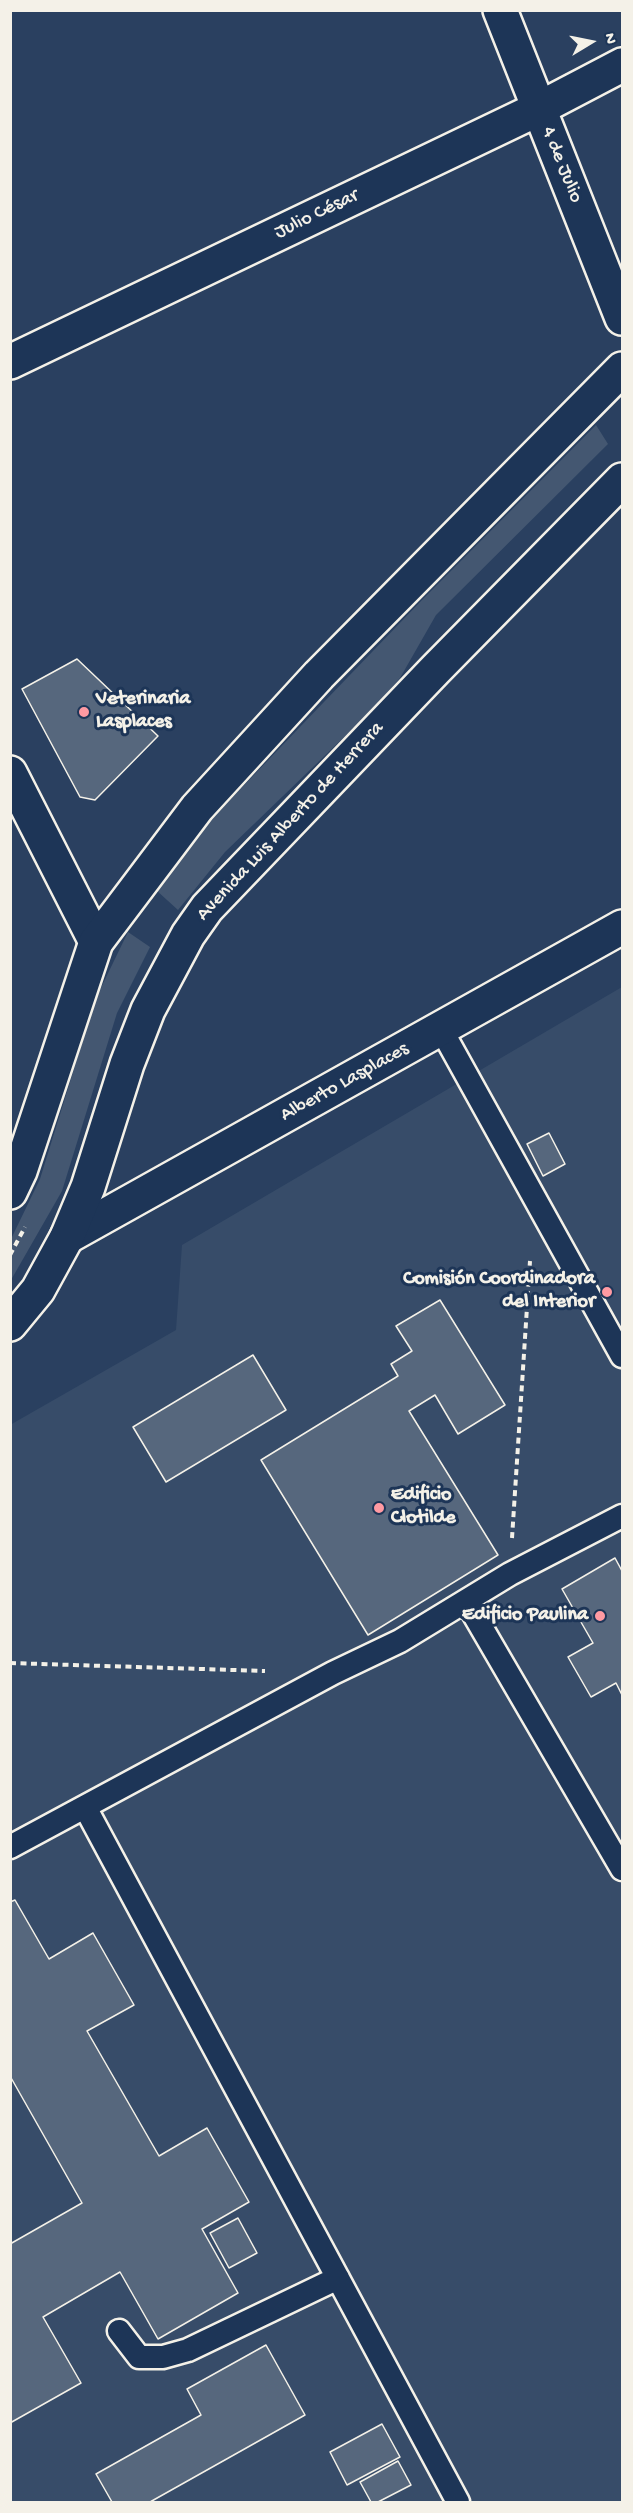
<!DOCTYPE html>
<html>
<head>
<meta charset="utf-8">
<style>
	body { margin:0 }
	#map { position:relative; width:633px; height:2513px; overflow:hidden; background:#2a4060; font-family:"Gochi Hand",sans-serif }
	canvas { display:block }
	.frame { position:absolute; inset:0; border:12px solid #f4f1e8; pointer-events:none }
	.north { position:absolute; left:561px; top:12px; width:60px; height:60px; -webkit-text-stroke:4px #1d3557; paint-order:stroke; rotate:80deg; font-size:16px; font-weight:700; line-height:24px; text-align:center; color:#f4f1e8 }
	.north::after { content:''; display:block; margin:auto; width:21px; height:27px; background:#f4f1e8; clip-path:polygon(50% 0,100% 100%,50% 72%,0 100%) }
</style>
</head>
<body>
<div id="map">
<canvas width="633" height="2513"></canvas>
<div class="frame"></div>
<div class="north">N</div>
</div>
<script>
const ctx = document.querySelector('canvas').getContext('2d');
ctx.lineJoin = 'round';
function fill(path, color) { ctx.fillStyle = color; ctx.fill(path, 'evenodd'); }
function strokePath(path, color, width, dash) { ctx.strokeStyle = color; ctx.lineWidth = width; ctx.lineCap = dash ? 'butt' : 'round'; ctx.setLineDash(dash || []); ctx.stroke(path); }
function drawText(font, color, halo, rows, align = 'center') {
  ctx.font = font + ' "Gochi Hand",sans-serif'; ctx.lineWidth = 6; ctx.setLineDash([]); ctx.textBaseline = 'middle'; ctx.strokeStyle = halo; ctx.fillStyle = color; for (const [text, x, y, turn = 0] of rows) {
    ctx.save(); ctx.translate(x, y); ctx.rotate((+turn || 0) * Math.PI / 180); ctx.textAlign = isNaN(turn) ? turn : align; if (halo) ctx.strokeText(text, 0, 0); ctx.fillText(text, 0, 0); ctx.restore();
  }
}
fill(new Path2D(`
	M622,987V2502H11L10,1425L176,1330L182,1245Z`), '#374c69');
fill(new Path2D(`
	M596,425L608,444L436,615L400,678L370,712L225,852L178,910L156,890L201,830L421,601Z
	M128,932L150,947L117,1013L62,1191L11,1280V1239L40,1179L96,998Z`), '#445771');
const building = new Path2D(`
	M77,659L158,736L95,800L80,797L22,689Z
	M549,1133L565,1164L543,1176L527,1144Z
	M440,1300L505,1405L458,1434L435,1395L409,1411L498,1555L368,1635L261,1460L398,1376L391,1364L412,1351L396,1326Z
	M253,1355L286,1410L166,1482L133,1427Z
	M615,1558L622,1571V1695L616,1683L591,1697L568,1657L593,1643L562,1589Z
	M15,1900L49,1959L93,1933L134,2005L87,2031L159,2156L207,2128L249,2202L202,2229L238,2293L158,2339L120,2272L43,2317L81,2383L10,2423V2244L82,2203L10,2076V1902Z
	M238,2218L257,2253L229,2268L210,2233Z
	M266,2345L305,2415L150,2502H112L96,2474L201,2415L187,2389Z
	M382,2424L400,2457L347,2485L330,2452Z
	M398,2461L411,2485L378,2502H371L360,2482Z`);
fill(building, '#56677d');
strokePath(building, '#f4f1e8', 1.5);
const service = new Path2D(`
	M441,1029L622,1356
	M466,1601L622,1869
	M85,1807L458,2502
	M10,1847L333,1673L400,1641L510,1574L622,1516
	M119,2331L139,2357H163L188,2350L338,2278`);
const minor = new Path2D(`
	M500,10L622,318
	M10,362L538,109L622,65
	M10,773L96,942`);
const tertiary = new Path2D(`
	M67,1237L622,927`);
const secondary = new Path2D(`
	M10,1192L20,1171L96,942L197,808L319,675L622,369
	M10,1324L38,1290L67,1237L88,1187L127,1064L148,1010L188,935L207,908L435,670L622,480`);
strokePath(service, '#f4f1e8', 27);
strokePath(minor, '#f4f1e8', 38);
strokePath(tertiary, '#f4f1e8', 38);
strokePath(secondary, '#f4f1e8', 38);
strokePath(new Path2D(`
	M10,1255L25,1227
	M512,1538L530,1261
	M10,1663L265,1671`), '#f4f1e8', 4, [6, 4.5]);
strokePath(service, '#1d3557', 22);
strokePath(minor, '#1d3557', 33);
strokePath(tertiary, '#1d3557', 33);
strokePath(secondary, '#1d3557', 33);
for (const [x, y, r, color] of [
	[84,712,6,"#ff9aa2"],
	[607,1292,6,"#ff9aa2"],
	[379,1508,6,"#ff9aa2"],
	[600,1616,6,"#ff9aa2"]
]) { const dot = new Path2D(); dot.arc(x, y, r, 0, 2 * Math.PI); ctx.fillStyle = color; ctx.fill(dot); strokePath(dot, '#1d3557', 2); }
drawText('20px', '#f4f1e8', '#1d3557', [
	["4 de Julio",561,165,68],
	["Julio César",317,215,-26],
	["Avenida Luis Alberto de Herrera",291,822,-47],
	["Alberto Lasplaces",345,1083,-29]
]);
drawText('bold 20px', '#f4f1e8', '#1d3557', [
	["Veterinaria",96,700],
	["Lasplaces",96,723],
	["Comisión Coordinadora",595,1280,"right"],
	["del Interior",595,1303,"right"],
	["Edificio",391,1496],
	["Clotilde",391,1519],
	["Edificio Paulina",588,1616,"right"]
], 'left');
</script>
</body>
</html>
